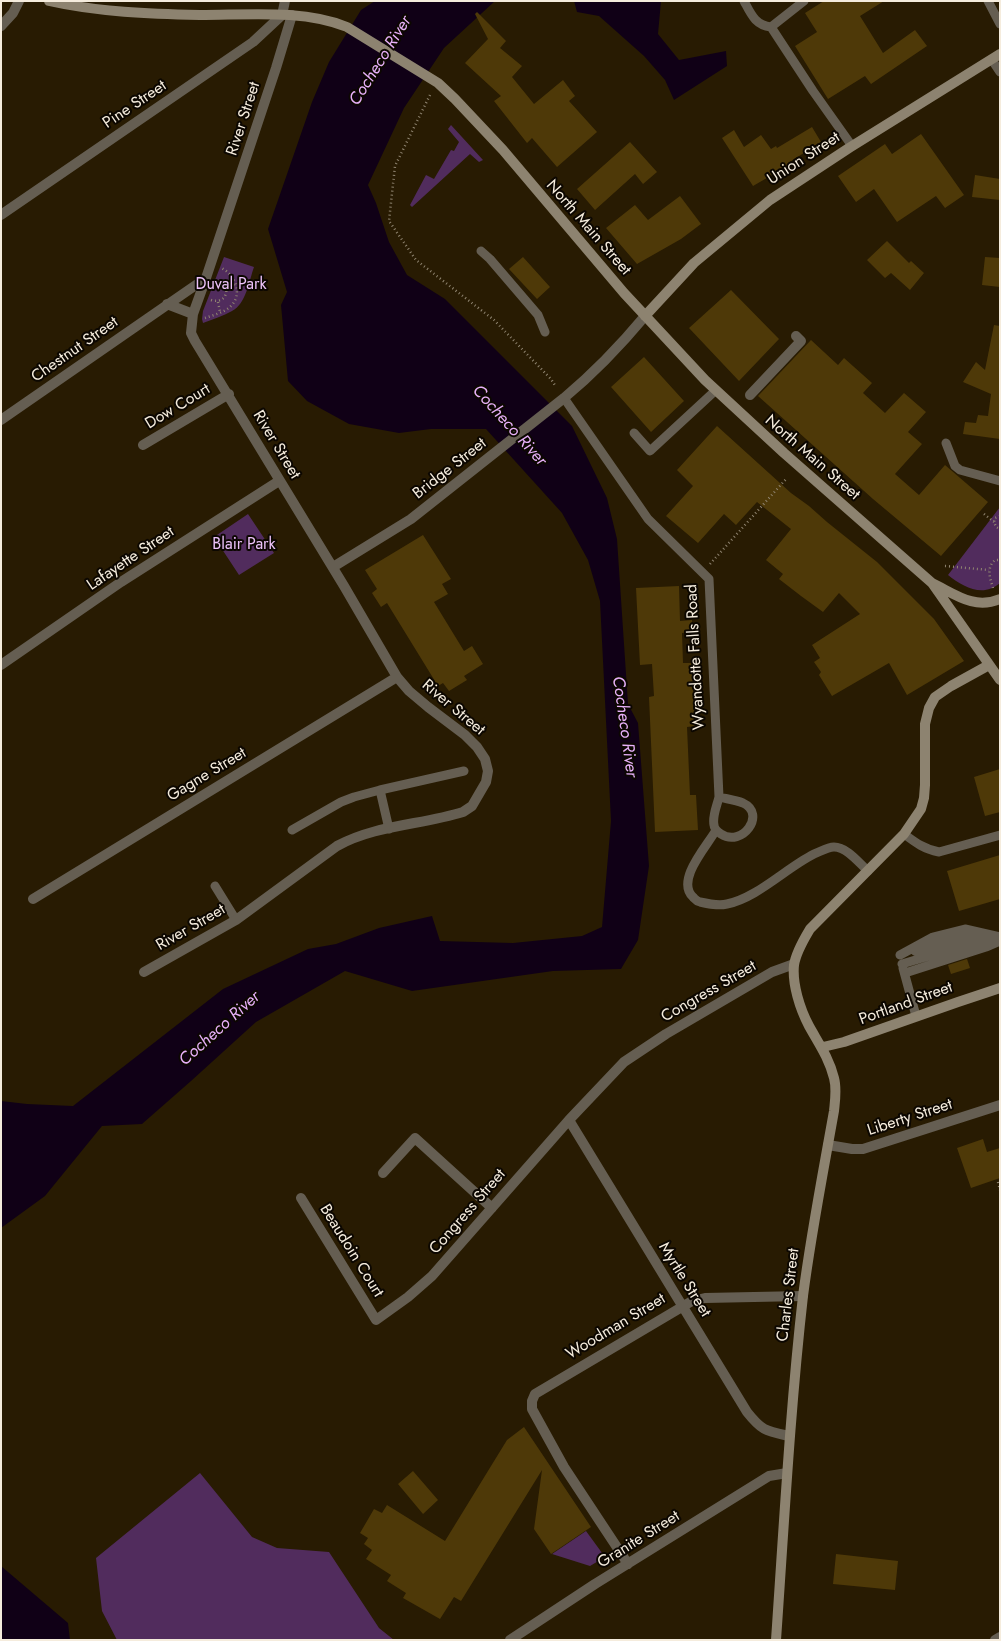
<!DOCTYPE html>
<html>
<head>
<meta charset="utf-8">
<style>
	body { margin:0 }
	#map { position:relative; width:1001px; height:1641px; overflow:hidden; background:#281b02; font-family:Jost,sans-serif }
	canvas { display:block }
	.frame { position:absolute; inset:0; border:2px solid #f5ecdd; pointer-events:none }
</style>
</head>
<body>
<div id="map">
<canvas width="1001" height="1641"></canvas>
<div class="frame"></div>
</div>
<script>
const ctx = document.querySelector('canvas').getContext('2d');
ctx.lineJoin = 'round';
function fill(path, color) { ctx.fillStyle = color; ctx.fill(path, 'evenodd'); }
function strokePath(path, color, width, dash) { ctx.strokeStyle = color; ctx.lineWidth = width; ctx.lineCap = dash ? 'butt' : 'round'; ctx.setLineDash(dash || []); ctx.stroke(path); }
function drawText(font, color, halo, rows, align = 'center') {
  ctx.font = font + ' Jost,sans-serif'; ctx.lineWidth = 4; ctx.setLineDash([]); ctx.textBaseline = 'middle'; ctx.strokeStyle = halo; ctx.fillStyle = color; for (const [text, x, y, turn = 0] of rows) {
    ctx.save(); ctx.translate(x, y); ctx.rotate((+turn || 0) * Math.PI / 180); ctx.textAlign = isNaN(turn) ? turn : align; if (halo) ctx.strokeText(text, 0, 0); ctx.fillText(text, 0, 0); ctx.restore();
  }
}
fill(new Path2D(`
	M451,125L483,160L479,162L470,154L412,207L410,205L426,175L434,179L451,150L454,151L459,142L448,129Z
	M224,257L254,267C249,281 246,304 232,311C223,316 213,319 203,323L202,319L203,311Z
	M1000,507V583C983,598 963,587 948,575Z
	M248,514L274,553L239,575L214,537Z
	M200,1473L252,1537L277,1548L329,1552L379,1628L394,1640H117L102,1611L96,1558Z
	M586,1531L605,1557L590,1566L552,1554Z`), '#512c5d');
fill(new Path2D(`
	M375,1H495L444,48L404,108L368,185L376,203L389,242L407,275L445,299L572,426L607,498L617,539L628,704L638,723L649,866L638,940L621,969L553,971L412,991L345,971L256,1022L191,1081L142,1124L102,1126L45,1196L1,1228V1101L27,1104L73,1106L223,989L308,949L336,944L379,928L432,916L440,941L513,943L582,936L602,927L611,821L600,601L588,560L562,513L486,429H431L399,433L349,424L307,401L288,381L281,305L287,292L268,229L312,102L329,62L361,10Z
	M574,1H661L658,34L679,60L726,51L727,66L674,100L665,80L644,56L599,16L577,12Z
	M1,1566L68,1623L70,1640H1Z`), '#100016');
fill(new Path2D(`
	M824,1H884L860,16L883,53L915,30L927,46L871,84L865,76L828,99L795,46L817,32L805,13Z
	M477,12L506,41L500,48L522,66L512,77L534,104L563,80L575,96L569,101L597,132L557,167L532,138L527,143L494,101L501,96L465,63L488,39L475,14Z
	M812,127L821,142L788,163L790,167L774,178L772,175L753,186L722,138L734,130L744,147L761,135L771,149L776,146L777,148Z
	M921,134L964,195L945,208L936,196L897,222L874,189L856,202L838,176L885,144L892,154Z
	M630,142L657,172L643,184L635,174L595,210L577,189Z
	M975,175L1000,179V200L972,197Z
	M680,196L701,224L681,239L637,264L606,228L635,205L648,220Z
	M887,241L909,263L911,261L924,273L910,290L891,273L885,278L867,260Z
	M523,257L550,287L537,299L509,269Z
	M985,257L1000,258V287L982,285Z
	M731,290L779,339L739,381L689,328Z
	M994,325L1000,326V439L963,434L965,422L976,423L978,415L988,416L991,394L963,382L976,362L985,370Z
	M811,340L838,365L844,358L872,383L863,393L885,413L904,393L926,412L908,432L922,444L895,474L919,495L945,465L988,502L941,556L873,499L758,396Z
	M644,357L684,401L651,432L611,387Z
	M717,426L791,493L809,506L827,522L877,562L934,619L964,661L907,695L889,663L832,696L819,675L821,672L814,662L820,658L812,645L860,614L839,593L823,612L801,596L779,579L783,574L766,560L791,529L757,502L736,525L724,514L698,543L666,516L693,486L677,470Z
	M423,535L451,579L442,584L448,594L434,602L464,651L472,646L483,664L464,676L467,680L449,691L443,683L438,686L387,603L381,607L372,593L377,589L365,570Z
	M679,586L680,621L692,620L693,632L682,633L683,663H692L695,726L687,727L690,795H696L698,830L655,832L649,697L654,696L652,664L640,665L636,588Z
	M1000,769V812L985,816L974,777Z
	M1000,855V899L959,911L947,871Z
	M967,959L970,968L951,974L948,965Z
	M983,1139L987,1152L1000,1148V1178L971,1188L957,1148Z
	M524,1427L591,1527L551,1554L534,1529L542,1470L461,1601L454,1597L440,1619L403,1598L406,1593L387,1581L391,1575L366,1559L372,1550L364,1544L368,1538L360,1533L374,1509L382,1513L387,1505L445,1541L507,1440Z
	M413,1471L438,1500L423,1514L398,1484Z
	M836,1554L898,1561L895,1590L833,1584Z`), '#4e3908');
strokePath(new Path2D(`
	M430,95L395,166L389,221L416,260L494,320L551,379L556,387
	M217,281L223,283L226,287L235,285
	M211,300C220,303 228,298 226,287
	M218,302L220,312
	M205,318C214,315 225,312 231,306C243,294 235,274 221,268
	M984,514L994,522
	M1000,516L995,518L994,522L996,527L1000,529
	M710,564L787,478
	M945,566L989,570
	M993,588C990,578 986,568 995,560H1000
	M998,1182L1000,1190`), '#908571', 2.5, [1, 3]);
strokePath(new Path2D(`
	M744,1C751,14 755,25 771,27
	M804,1L771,27L813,91L852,146
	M988,1L1000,24
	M992,60L1000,72
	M481,251L490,259L538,315L545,332
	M564,398L648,519L709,579L719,797C717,806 712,816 714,825C714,829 718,832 721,834C742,848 767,814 743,803C735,800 727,799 719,797
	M634,433L650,451L716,390
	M946,443L955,466L960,470L1000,481
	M389,829L380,790L464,771
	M292,830L341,802L354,797L380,790
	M716,830C708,845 675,880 693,897C695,899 696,901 700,902C709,904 718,906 727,904C757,898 786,868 814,854C820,852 827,847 834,847C847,847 859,863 868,871
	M904,834C916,843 924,849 939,852L1000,835
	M215,886L236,920
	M915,951L974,935L982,936
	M900,955L933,937L965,929L1000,937
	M902,964L989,938
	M903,968L916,1016
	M905,973L986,947L1000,941`), '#655e52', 9);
strokePath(new Path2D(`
	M1,26L13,13L19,1
	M1,215L253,42L282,15L285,1
	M193,314L206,278
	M750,395L801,341L796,336
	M1,420L206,278L276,68L292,15
	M143,445L229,394
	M333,567L411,519L564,398C594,373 620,346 645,316
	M1,665L121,582L279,481
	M33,899L397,677
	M144,972L236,920L337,846C375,825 421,825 463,812L472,806L486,782L488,771L485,759L477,747L465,735L428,707L409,691L397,677L344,586L195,341L191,333L193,314L167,304
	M569,1120L747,1412C762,1431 766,1431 789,1436
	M828,1145L852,1149H863L1000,1105
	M383,1173L415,1138L492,1208
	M301,1198L376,1320L408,1297L432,1276L569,1120L624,1062L666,1034L772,972L794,964
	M628,1564L564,1467L532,1409V1401L535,1394L692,1301L705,1298L803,1296
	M510,1640L595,1584L769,1476L787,1473
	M995,1640L1000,1637`), '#655e52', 10);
strokePath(new Path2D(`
	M49,1C97,12 151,14 200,15C246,15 304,9 347,27L438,83L455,99L503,150L624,293L705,380L784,453L932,583L1000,680
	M645,316L694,263L770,200L849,148L1000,54
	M932,583C955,594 974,610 1000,599
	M823,1047L844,1042L958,1002L1000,988
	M776,1640C784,1525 790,1411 803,1296C811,1234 823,1173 834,1111C835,1101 837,1089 834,1078C829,1058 819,1044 809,1026C800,1009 792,984 794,965C796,952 804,939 810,929L904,834L921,809L924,798L925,785V724L929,708L935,697L951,686L989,665`), '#8d8370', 10);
drawText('16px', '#f5ecdd', '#0c0701', [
	["Pine Street",135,105,-34],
	["River Street",244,119,-72],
	["Union Street",804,159,-33],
	["North Main Street",588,228,49],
	["Chestnut Street",75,350,-35],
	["Dow Court",178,407,-31],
	["River Street",276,445,59],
	["North Main Street",812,458,41],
	["Bridge Street",450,469,-38],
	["Lafayette Street",131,559,-34],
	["Wyandotte Falls Road",696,657,-93],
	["River Street",453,708,40],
	["Gagne Street",207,775,-31],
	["River Street",191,928,-30],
	["Congress Street",709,992,-30],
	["Portland Street",906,1004,-20],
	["Liberty Street",910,1118,-18],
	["Congress Street",468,1212,-49],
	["Beaudoin Court",351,1251,58],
	["Myrtle Street",684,1280,58],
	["Charles Street",789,1295,-83],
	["Woodman Street",616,1327,-31],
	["Granite Street",639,1540,-32]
]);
drawText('16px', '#edc3fa', '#0c0701', [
	["Duval Park",231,285],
	["Blair Park",244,545]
]);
drawText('italic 17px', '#e7b0f8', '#0c0701', [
	["Cocheco River",381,61,-58],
	["Cocheco River",509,426,48],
	["Cocheco River",624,727,82],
	["Cocheco River",220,1029,-42]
]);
</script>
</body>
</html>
